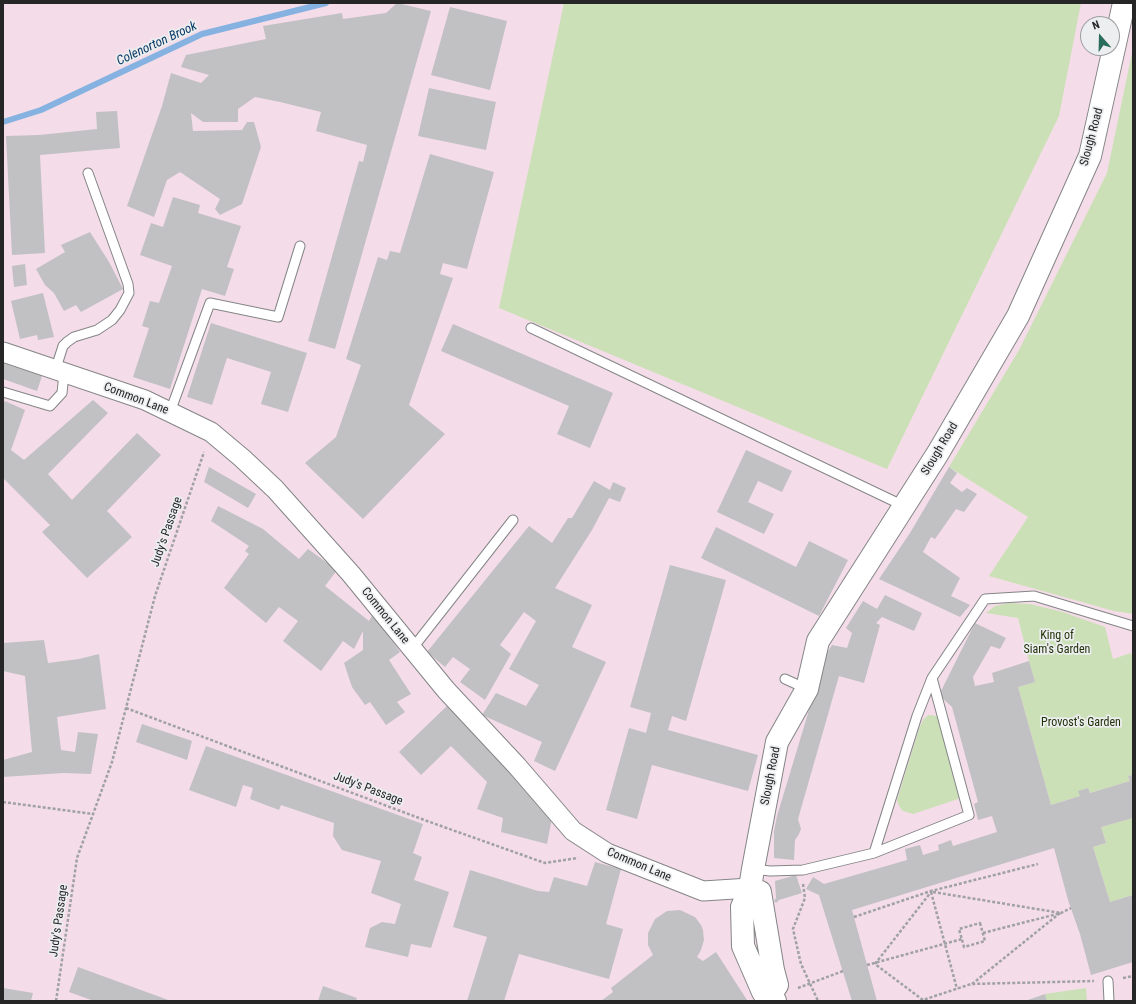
<!DOCTYPE html>
<html>
<head>
<meta charset="utf-8">
<style>
	body { margin:0 }
	#map { position:relative; width:1136px; height:1004px; overflow:hidden; background:#eceef0; font-family:"Roboto Condensed",sans-serif }
	canvas { display:block }
	.frame { position:absolute; inset:0; border:4px solid #262627; pointer-events:none }
	.north { position:absolute; left:1080px; top:16px; width:40px; height:40px; box-sizing:border-box; background:#eceef0; border:1px solid #9d9ea0; border-radius:50%; rotate:340deg; font-size:11px; font-weight:700; line-height:16px; text-align:center; color:#262627 }
	.north::after { content:''; display:block; margin:auto; width:14px; height:18px; background:#2b6d5d; clip-path:polygon(50% 0,100% 100%,50% 72%,0 100%) }
</style>
</head>
<body>
<div id="map">
<canvas width="1136" height="1004"></canvas>
<div class="frame"></div>
<div class="north">N</div>
</div>
<script>
const ctx = document.querySelector('canvas').getContext('2d');
ctx.lineJoin = 'round';
function fill(path, color) { ctx.fillStyle = color; ctx.fill(path, 'evenodd'); }
function strokePath(path, color, width, dash) { ctx.strokeStyle = color; ctx.lineWidth = width; ctx.lineCap = dash ? 'butt' : 'round'; ctx.setLineDash(dash || []); ctx.stroke(path); }
function drawText(font, color, halo, rows, align = 'center') {
  ctx.font = font + ' "Roboto Condensed",sans-serif'; ctx.lineWidth = 3.5; ctx.setLineDash([]); ctx.textBaseline = 'middle'; ctx.strokeStyle = halo; ctx.fillStyle = color; for (const [text, x, y, turn = 0] of rows) {
    ctx.save(); ctx.translate(x, y); ctx.rotate((+turn || 0) * Math.PI / 180); ctx.textAlign = isNaN(turn) ? turn : align; if (halo) ctx.strokeText(text, 0, 0); ctx.fillText(text, 0, 0); ctx.restore();
  }
}
fill(new Path2D(`
	M3,3H1133V1001H3ZM1088,24H1112V48H1088Z`), '#f4dde8');
fill(new Path2D(`
	M564,3H1081L1059,116L887,469L499,308Z
	M1133,48V614L1114,611L989,576L1028,517L949,467L1019,350L1107,173Z
	M1009,603L1030,604L1063,612L1105,627L1113,659L1131,653L1133,660V775L1128,776L1130,781L1090,793L1088,788L1079,791L1080,796L1051,805L1018,687L1035,682L1029,661L1018,618L986,613L995,606Z
	M928,715L939,716L961,798L913,814L903,811L899,806L897,800L919,729L923,720Z
	M1133,818V895L1110,902L1093,847L1106,843L1101,827Z
	M1086,988L1087,1001H1047L1045,994Z`), '#cce0b7');
strokePath(new Path2D(`
	M3,122L41,110L202,34L326,3`), '#86b2e1', 6);
fill(new Path2D(`
	M397,3L431,11L335,349L308,341L359,161L363,162L367,145L316,131L321,112L280,102L255,97L238,109V122H203L191,113L193,131L242,130L247,122H254L261,147L242,204L220,215L215,209L220,199L180,172L167,180L154,217L127,206L162,106L171,73L201,83L209,75L181,67L186,55L266,39L263,26L342,13L343,19L386,13Z
	M450,7L507,21L490,90L431,75Z
	M429,88L496,102L486,150L418,136Z
	M117,111L120,148L40,155L45,253L12,255L6,136L39,135L97,129L96,112Z
	M430,154L494,172L467,269L443,263L440,274L453,278L409,405L445,434L363,519L305,463L336,437L361,365L346,359L378,257L387,260L390,251L400,253Z
	M173,197L200,205L198,213L241,226L227,267L234,269L225,296L202,289L170,389L133,377L149,328L142,326L150,301L159,303L172,266L140,255L151,223L163,227Z
	M90,232L109,262L123,289L81,312L76,305L64,311L54,293L45,285L36,269L65,252L61,245Z
	M25,264L27,285L14,287L12,266Z
	M43,293L54,337L38,340L37,335L20,339L11,301Z
	M211,323L307,353L288,412L261,404L271,372L227,358L212,405L187,397Z
	M453,324L613,393L590,448L557,434L569,406L441,351Z
	M3,360L43,373L37,391L3,379Z
	M93,400L108,413L48,474L72,500L137,433L161,455L107,511L132,537L87,578L42,532L50,525L3,478V404L5,401L25,410L11,450L24,460Z
	M746,450L792,471L782,492L758,481L748,502L774,514L764,534L717,512Z
	M209,467L256,494L248,508L204,482Z
	M949,467L957,473L950,483L962,492L967,488L977,494L964,512L956,509L935,539L931,537L923,552L960,578L951,596L970,605L960,617L879,579L910,533Z
	M594,481L610,490L613,482L626,488L620,502L609,498L592,530L555,588L592,605L572,647L606,662L555,771L534,761L542,742L482,715L496,693L526,706L539,685L509,669L536,621L524,612L500,645L511,654L485,700L460,682L470,669L453,657L445,667L427,652L529,526L552,543L568,518H572Z
	M218,506L263,529L299,559L308,549L337,570L325,586L369,621L373,614L400,652L389,660L411,694L397,702L405,712L386,725L370,702L365,705L352,687L344,663L363,650V631L354,649L343,641L321,671L283,641L298,621L279,607L266,623L224,588L249,554L245,551L249,546L211,521Z
	M716,527L796,567L809,541L848,560L819,616L701,558Z
	M670,565L726,580L686,721L672,716L668,730L758,755L748,791L652,765L637,819L606,810L629,728L646,733L651,713L630,707Z
	M885,595L922,613L914,631L882,617L876,623L880,625L864,683L839,676L798,819L801,829L799,834L795,840L794,860L774,858V831L777,816L816,687L823,659L832,645L847,648L852,633L846,628L863,601L877,609Z
	M975,623L1006,638L1000,649L991,646L973,677L975,686L994,682L992,673L1029,661L1035,682L1018,687L1051,805L1080,796L1078,791L1088,788L1090,793L1130,781L1128,776L1133,775V818L1101,827L1106,843L1093,847L1110,902L1133,895V962L1091,975L1080,934L1068,900L1054,848L852,910L877,1001H852L819,895L806,889L813,877L824,884L907,860L905,849L920,845L923,855L939,850L938,845L951,840L953,846L997,832L992,816L978,820L974,804L978,802L952,707L939,695Z
	M44,640L48,663L79,659L99,654L106,709L57,717L61,750L75,752L78,732L98,734L91,774L63,773L3,777V760L32,752L25,676L3,671V643Z
	M447,706L552,818L547,844L501,832L503,818L477,809L487,782L451,746L421,775L399,752Z
	M142,724L192,741L187,760L136,742Z
	M206,746L423,824L413,853L422,857L414,880L449,892L431,948L411,944L408,957L365,947L370,928L382,922L395,924L401,904L371,893L381,861L342,850L333,836L334,823L281,805L279,810L250,799L253,788L243,785L236,807L189,790Z
	M595,862L621,869L606,924L623,929L609,979L519,954L504,1001H467L487,937L453,927L470,870L538,891L549,892L554,877L587,886Z
	M796,875L802,893L779,900L776,903L774,901L776,898L775,881Z
	M680,910L695,917L701,925L703,930L704,940L701,950L697,957L703,961L716,952L747,1000L745,1001H601L613,992L611,988L653,955L648,945V933L655,919L667,911Z
	M78,967L171,1001H94L69,992Z
	M323,986L357,998L356,1001H318Z
	M3,988L33,993L31,1001H3Z
	M1045,994L1047,1001H1025Z`), '#c1c0c2');
const service = new Path2D(`
	M531,328L904,506
	M55,371L63,346L67,342L74,337L97,330L112,320L120,310L129,293L128,284L88,173
	M3,392L50,406L62,393L64,373
	M170,412L210,303L278,317L300,246
	M412,649L513,520
	M785,679L807,689
	M874,853L969,815L932,678
	M753,869L770,871L803,870L874,853L917,716L932,678L985,599L1034,596L1133,626
	M1108,981L1109,1001`);
const minor = new Path2D(`
	M3,352L145,400L211,432L242,458L275,489L351,574L446,690L517,766L573,831L607,853L703,891L750,888`);
const secondary = new Path2D(`
	M750,888L760,892L773,970L777,985L771,994
	M775,1001L771,994L763,992L743,946L742,907L750,888L753,869L777,742L807,689L818,641L938,453L1018,316L1090,156L1124,3`);
strokePath(service, '#848587', 11);
strokePath(minor, '#848587', 21);
strokePath(secondary, '#848587', 24);
strokePath(new Path2D(`
	M126,708L427,821L545,863L578,858
	M3,802L93,814
	M803,884L805,898L793,929L801,964L818,1001
	M931,892L957,989
	M933,892L1061,913
	M854,917L931,891L1038,864
	M980,923L985,941L964,947L959,929Z
	M983,933L1061,913L1071,908
	M867,965L962,939
	M1123,978L1133,976
	M972,984L1060,913
	M798,988L843,971
	M923,1000L875,964L931,892
	M56,1001L77,858L112,762L155,596L204,452
	M920,1001L971,984L1094,981`), '#a0a1a3', 2.5, [3, 2]);
strokePath(service, '#fff', 9);
strokePath(minor, '#fff', 19);
strokePath(secondary, '#fff', 22);
drawText('12px', '#262627', '#eceef0', [
	["Slough Road",1092,137,-75],
	["Common Lane",136,399,21],
	["Slough Road",940,449,-59],
	["Judy's Passage",167,532,-71],
	["Common Lane",385,616,51],
	["Slough Road",771,776,-79],
	["Judy's Passage",368,789,21],
	["Common Lane",639,865,23],
	["Judy's Passage",59,921,-82]
]);
drawText('12px', '#223208', '#eceef0', [
	["King of",1057,636],
	["Siam's Garden",1057,650],
	["Provost's Garden",1081,723]
]);
drawText('italic 13px', '#093964', '#eceef0', [
	["Colenorton Brook",157,44,-25]
]);
</script>
</body>
</html>
